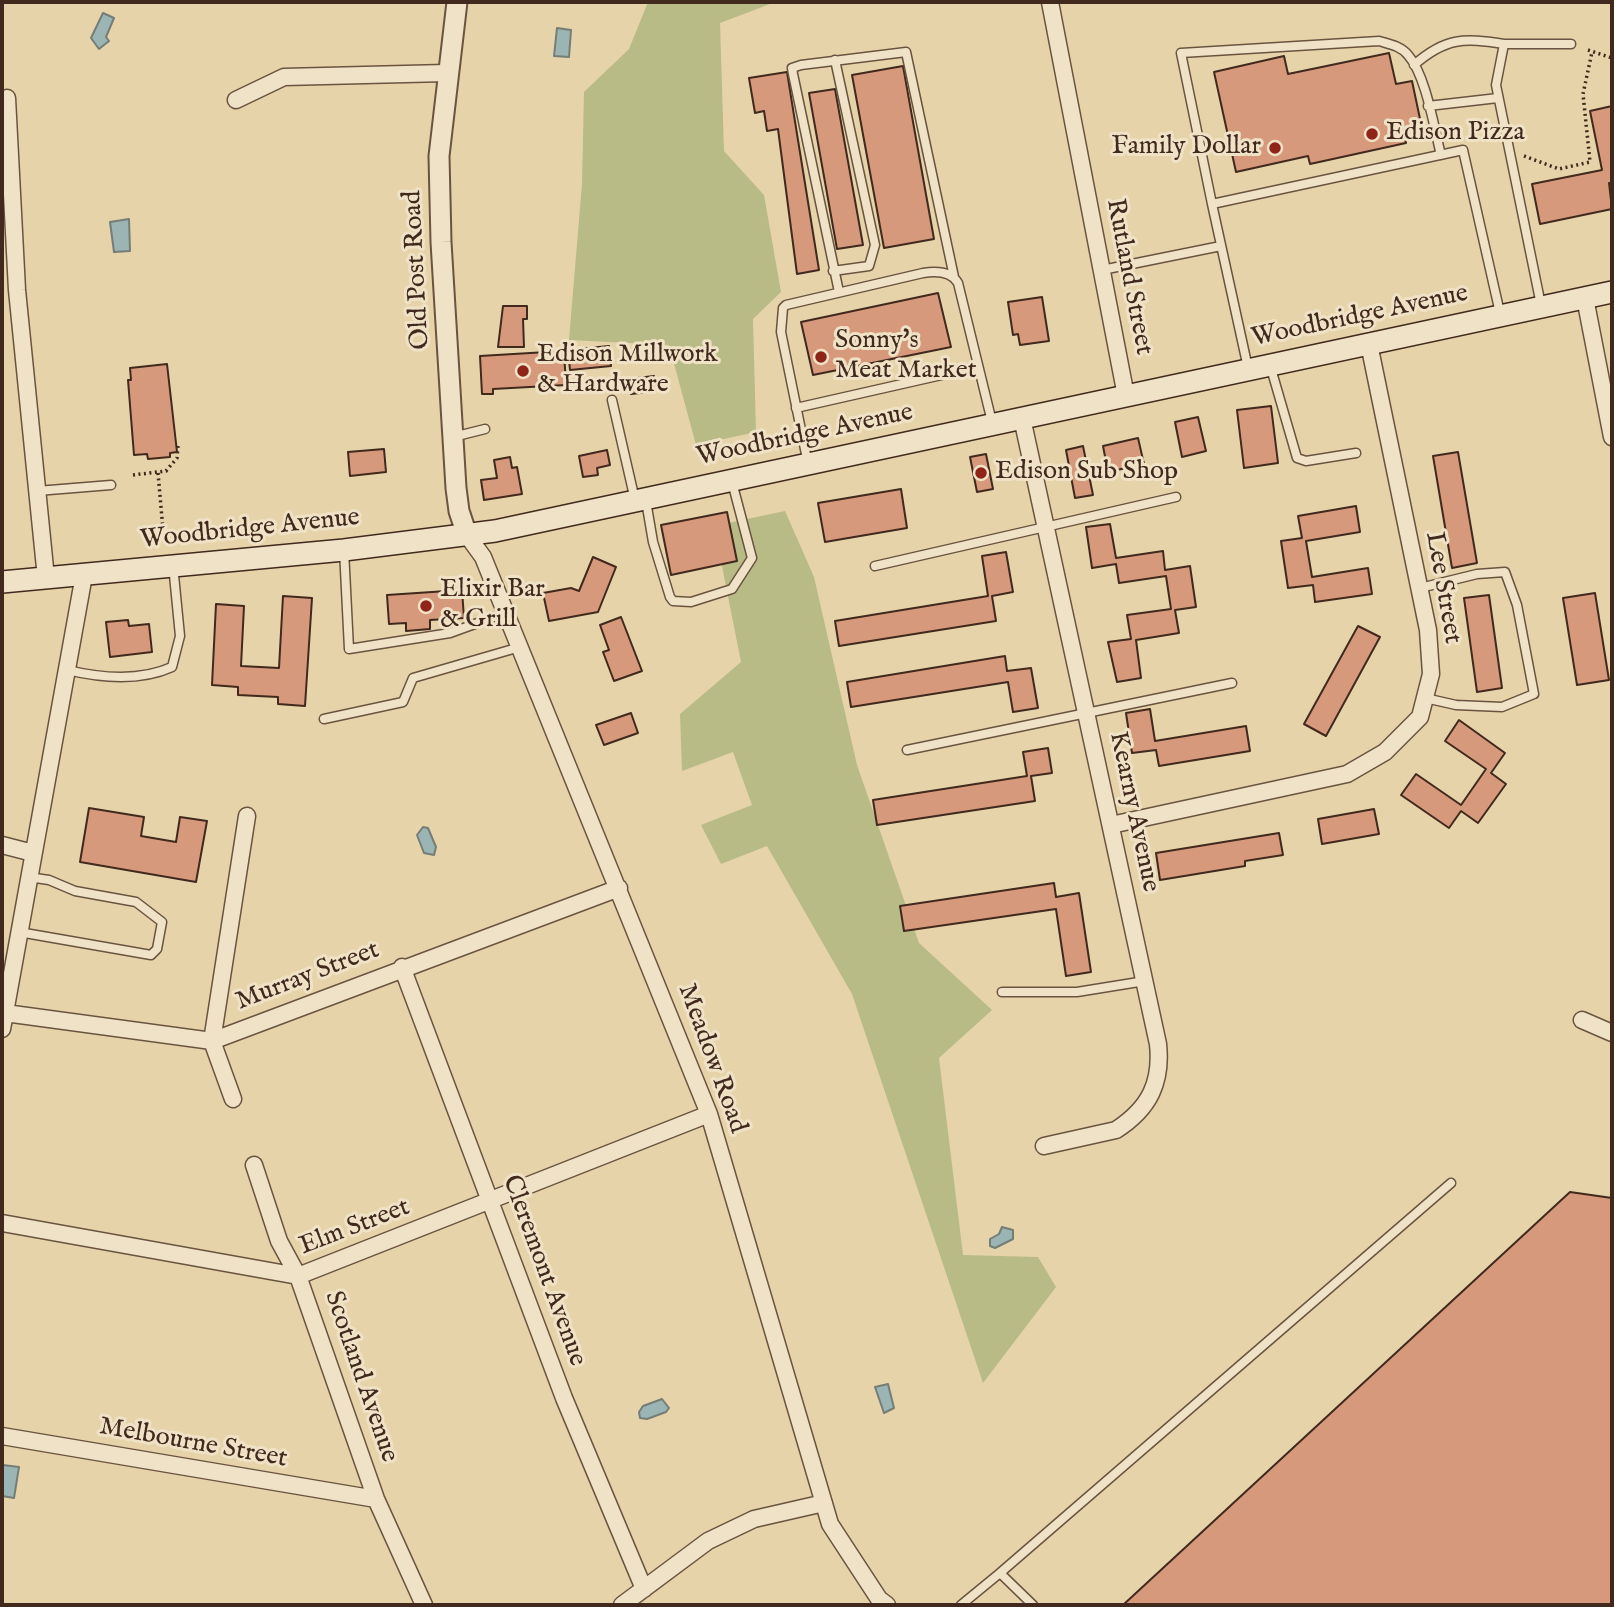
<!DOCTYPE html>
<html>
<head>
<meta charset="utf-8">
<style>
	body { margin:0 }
	#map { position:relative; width:1614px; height:1607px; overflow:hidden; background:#e6d3a9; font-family:"IM FELL English",serif }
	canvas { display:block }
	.frame { position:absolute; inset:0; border:4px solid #41291d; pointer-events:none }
</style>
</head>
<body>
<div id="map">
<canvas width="1614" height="1607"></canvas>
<div class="frame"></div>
</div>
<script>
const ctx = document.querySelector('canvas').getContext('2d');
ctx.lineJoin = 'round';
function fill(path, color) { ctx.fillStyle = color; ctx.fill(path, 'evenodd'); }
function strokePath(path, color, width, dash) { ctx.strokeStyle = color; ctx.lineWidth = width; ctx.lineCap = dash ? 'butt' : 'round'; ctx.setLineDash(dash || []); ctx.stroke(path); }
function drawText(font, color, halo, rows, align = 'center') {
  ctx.font = font + ' "IM FELL English",serif'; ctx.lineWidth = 6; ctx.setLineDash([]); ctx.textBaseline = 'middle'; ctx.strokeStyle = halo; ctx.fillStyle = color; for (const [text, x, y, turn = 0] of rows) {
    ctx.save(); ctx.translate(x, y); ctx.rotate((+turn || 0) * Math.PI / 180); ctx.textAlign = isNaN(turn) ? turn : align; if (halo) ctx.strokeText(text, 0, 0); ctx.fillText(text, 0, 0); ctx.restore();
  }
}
fill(new Path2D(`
	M648,2L770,4L720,23L724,151L764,195L781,292L753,319L756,432L696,445L669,345L569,340L582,184L584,92L629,49Z
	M785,511L814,577L857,765L919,943L992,1010L939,1058L963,1255L1038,1257L1056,1287L983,1383L852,994L767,846L721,864L701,825L752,805L733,752L682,771L680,714L741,662L714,526Z`), '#b8bb86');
const water = new Path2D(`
	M103,13L114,18L106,37L109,41L99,49L91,38Z
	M557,28L571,30L569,57L554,56Z
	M129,219L130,251L114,252L110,222Z
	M423,827L428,828L436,847L434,855L424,853L417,835Z
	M1002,1227L1013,1230V1239L995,1248L990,1246V1239L999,1234Z
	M888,1384L894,1408L884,1413L875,1387Z
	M662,1399L669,1408L666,1412L647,1419L640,1418L639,1412L643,1406Z
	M3,1465L19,1467L14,1498L2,1496Z`);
fill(water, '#9ab5b3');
strokePath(water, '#767d77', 2);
const building = new Path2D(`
	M1389,53L1396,84L1412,81L1423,133L1405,137L1406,143L1310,164L1308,156L1236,172L1214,72L1284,56L1288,74Z
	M903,66L934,239L884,248L852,75Z
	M787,72L819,270L797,274L778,129L767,131L764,111L755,113L749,78Z
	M835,89L863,245L837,249L809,93Z
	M1612,106V183H1609L1612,209L1540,224L1532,184L1602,170L1590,111Z
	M938,293L951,347L813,375L801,322Z
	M1042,297L1049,341L1020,345L1018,334L1013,335L1008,302Z
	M503,306H527V319H523L524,347H498Z
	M609,346L611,366L570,370L568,350Z
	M564,351L566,385L493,389V394H482L480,356Z
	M167,364L177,452L170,453V457L148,459L147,454L134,455L128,380H131L130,368Z
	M654,376L656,391L631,394L629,379Z
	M1271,406L1278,463L1244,468L1237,410Z
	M1198,417L1206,451L1182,457L1175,422Z
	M1138,438L1144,464L1108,472L1103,446Z
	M1083,446L1093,495L1075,498L1066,450Z
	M384,449L386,472L350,476L348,452Z
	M607,450L610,465L597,468L598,475L583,477L579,456Z
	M1458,452L1477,563L1452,568L1433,456Z
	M986,454L993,489L977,492L970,457Z
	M510,457L512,468L517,467L522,494L484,500L481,480L497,478L494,460Z
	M901,489L907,528L825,542L818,503Z
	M1356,506L1360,532L1306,541L1312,577L1368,568L1372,594L1315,602L1313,585L1288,588L1281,541L1302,538L1298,516Z
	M727,512L737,561L671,575L661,525Z
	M1110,524L1116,558L1163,551L1165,570L1190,566L1196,607L1175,610L1179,633L1136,640L1141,678L1117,682L1108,642L1131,639L1127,615L1171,609L1166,576L1119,583L1116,564L1092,568L1086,527Z
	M1006,552L1013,592L992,596L996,621L839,646L835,621L988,596L982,556Z
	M593,557L616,567L598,612L549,621L543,593L571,588L579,591Z
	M462,590L464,618L430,620V629L406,631V623L389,624L387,595Z
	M1595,593L1609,680L1577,685L1563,598Z
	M1489,595L1502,688L1477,692L1464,598Z
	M283,596L312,598L305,706L278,704V697L238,695V687L212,685L216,604L244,606L241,666L279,668Z
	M621,617L642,671L614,681L603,652L609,650L600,625Z
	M128,620L129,626L149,624L152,652L110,657L106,622Z
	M1358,626L1380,637L1326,736L1304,724Z
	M1005,656L1007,671L1031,668L1038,708L1013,712L1008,682L851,707L847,682Z
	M1150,709L1155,741L1246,726L1250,751L1159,766L1156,750L1132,753L1126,713Z
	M631,713L638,733L604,745L596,725Z
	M1459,720L1505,753L1491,773L1506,784L1478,823L1461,811L1449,828L1401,795L1416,774L1461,805L1486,769L1445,741Z
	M1048,748L1052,773L1031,776L1035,801L877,825L873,800L1027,776L1023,752Z
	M89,808L144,817L141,836L176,842L180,817L207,821L196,882L80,862Z
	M1374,809L1379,834L1322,844L1318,819Z
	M1279,833L1283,855L1245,861V866L1160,880L1156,853Z
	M1054,883L1056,897L1079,893L1091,972L1066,976L1056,909L904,931L900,906Z
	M1570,1192L1612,1198V1605H1123Z`);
fill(building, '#d7997b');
strokePath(building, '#41291d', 2);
const service = new Path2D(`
	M1414,65C1446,37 1464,38 1504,44
	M1428,106L1498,98
	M1212,204L1181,53L1379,41C1389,44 1401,46 1408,55C1426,75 1434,128 1441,155
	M1102,270L1221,246
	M833,271L869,266L875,245L835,60
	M839,292L793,74L792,68L801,65L906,52L954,277
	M1541,305L1496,85L1504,44H1571
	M1270,365L1297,458L1306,461L1356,453
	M1248,368L1212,204L1463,150L1500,313
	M612,400L635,500
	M796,408L977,367
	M453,437L485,429
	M808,464L781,332L783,308L786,305L923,273C936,271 951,271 958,283L992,422
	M37,491L111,485
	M646,501L653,542L670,597L673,601L691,602L732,589L752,558L732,482
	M344,550L349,649L450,633L505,613
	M875,566L1176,497
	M1420,588L1477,574L1505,572L1517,605L1534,694L1502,707L1456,705L1425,698
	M67,670C101,678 139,682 172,667L180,636L173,565
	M324,719L403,702L413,678L520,647
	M907,750L1232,683
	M19,932L151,955L157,949L162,922L136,902L75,891L49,880L28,877
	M1002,992H1077L1145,981
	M1000,1573L1451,1183
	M961,1605L1000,1573L1033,1605`);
const minor = new Path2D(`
	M1050,2L1126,396
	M7,98L17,290L46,578
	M236,100L284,77L446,73
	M1585,298L1612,437
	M1022,418L1158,1044C1162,1082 1150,1108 1116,1130L1044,1146
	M467,535L483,557L709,1114L830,1524L879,1599L887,1605
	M1111,825L1347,774L1385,752L1420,717L1431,674L1428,630L1369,344
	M2,845L33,853
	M402,967L564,1398L644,1589
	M5,1013L212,1041L619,888
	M1582,1020L1612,1033
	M2,1029L84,575
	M233,1099L212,1041L247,816
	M254,1165L279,1241L298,1276L376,1499L424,1605
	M2,1223L298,1276L709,1114
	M2,1436L376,1499
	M622,1605L708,1541L754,1519L824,1503`);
const tertiary = new Path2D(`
	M457,2L439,156L441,242L456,488L459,511L467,535`);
const secondary = new Path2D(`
	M2,582L344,550L495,531L1612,292`);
strokePath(service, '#6a5440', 11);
strokePath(minor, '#6a5440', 19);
strokePath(tertiary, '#6a5440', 23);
strokePath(secondary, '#41291d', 24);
strokePath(new Path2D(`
	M1588,50L1612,58
	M1524,156L1559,169L1590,162L1583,94L1592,52
	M158,473L164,541
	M133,475L166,471L177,458L178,446`), '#41291d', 3.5, [2, 3.5]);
strokePath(service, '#efe2c7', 8);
strokePath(minor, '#efe2c7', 16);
strokePath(tertiary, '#efe2c7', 19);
strokePath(secondary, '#efe2c7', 21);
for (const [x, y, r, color] of [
	[1372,134,7,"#8f2418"],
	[1275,148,7,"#8f2418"],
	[821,357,7,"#8f2418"],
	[523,371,7,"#8f2418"],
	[981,473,7,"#8f2418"],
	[426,606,7,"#8f2418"]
]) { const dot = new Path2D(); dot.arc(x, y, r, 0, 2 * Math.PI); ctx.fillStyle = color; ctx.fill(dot); strokePath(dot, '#efe2c7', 2.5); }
drawText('26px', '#41291d', '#efe2c7', [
	["Edison Pizza",1386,134],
	["Family Dollar",1261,148,"right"],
	["Sonny's",835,342],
	["Meat Market",835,372],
	["Edison Millwork",537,356],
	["& Hardware",537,386],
	["Edison Sub Shop",995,473],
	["Elixir Bar",440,591],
	["& Grill",440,621]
], 'left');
drawText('26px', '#41291d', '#efe2c7', [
	["Old Post Road",418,270,-93],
	["Rutland Street",1128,277,79],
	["Woodbridge Avenue",1360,317,-12],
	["Woodbridge Avenue",805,436,-12],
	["Woodbridge Avenue",250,530,-6],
	["Lee Street",1442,588,80],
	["Kearny Avenue",1133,812,78],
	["Murray Street",308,977,-21],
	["Meadow Road",711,1059,70],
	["Elm Street",355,1228,-21],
	["Cleremont Avenue",543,1271,70],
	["Scotland Avenue",360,1377,71],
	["Melbourne Street",193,1444,10]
]);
</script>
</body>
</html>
